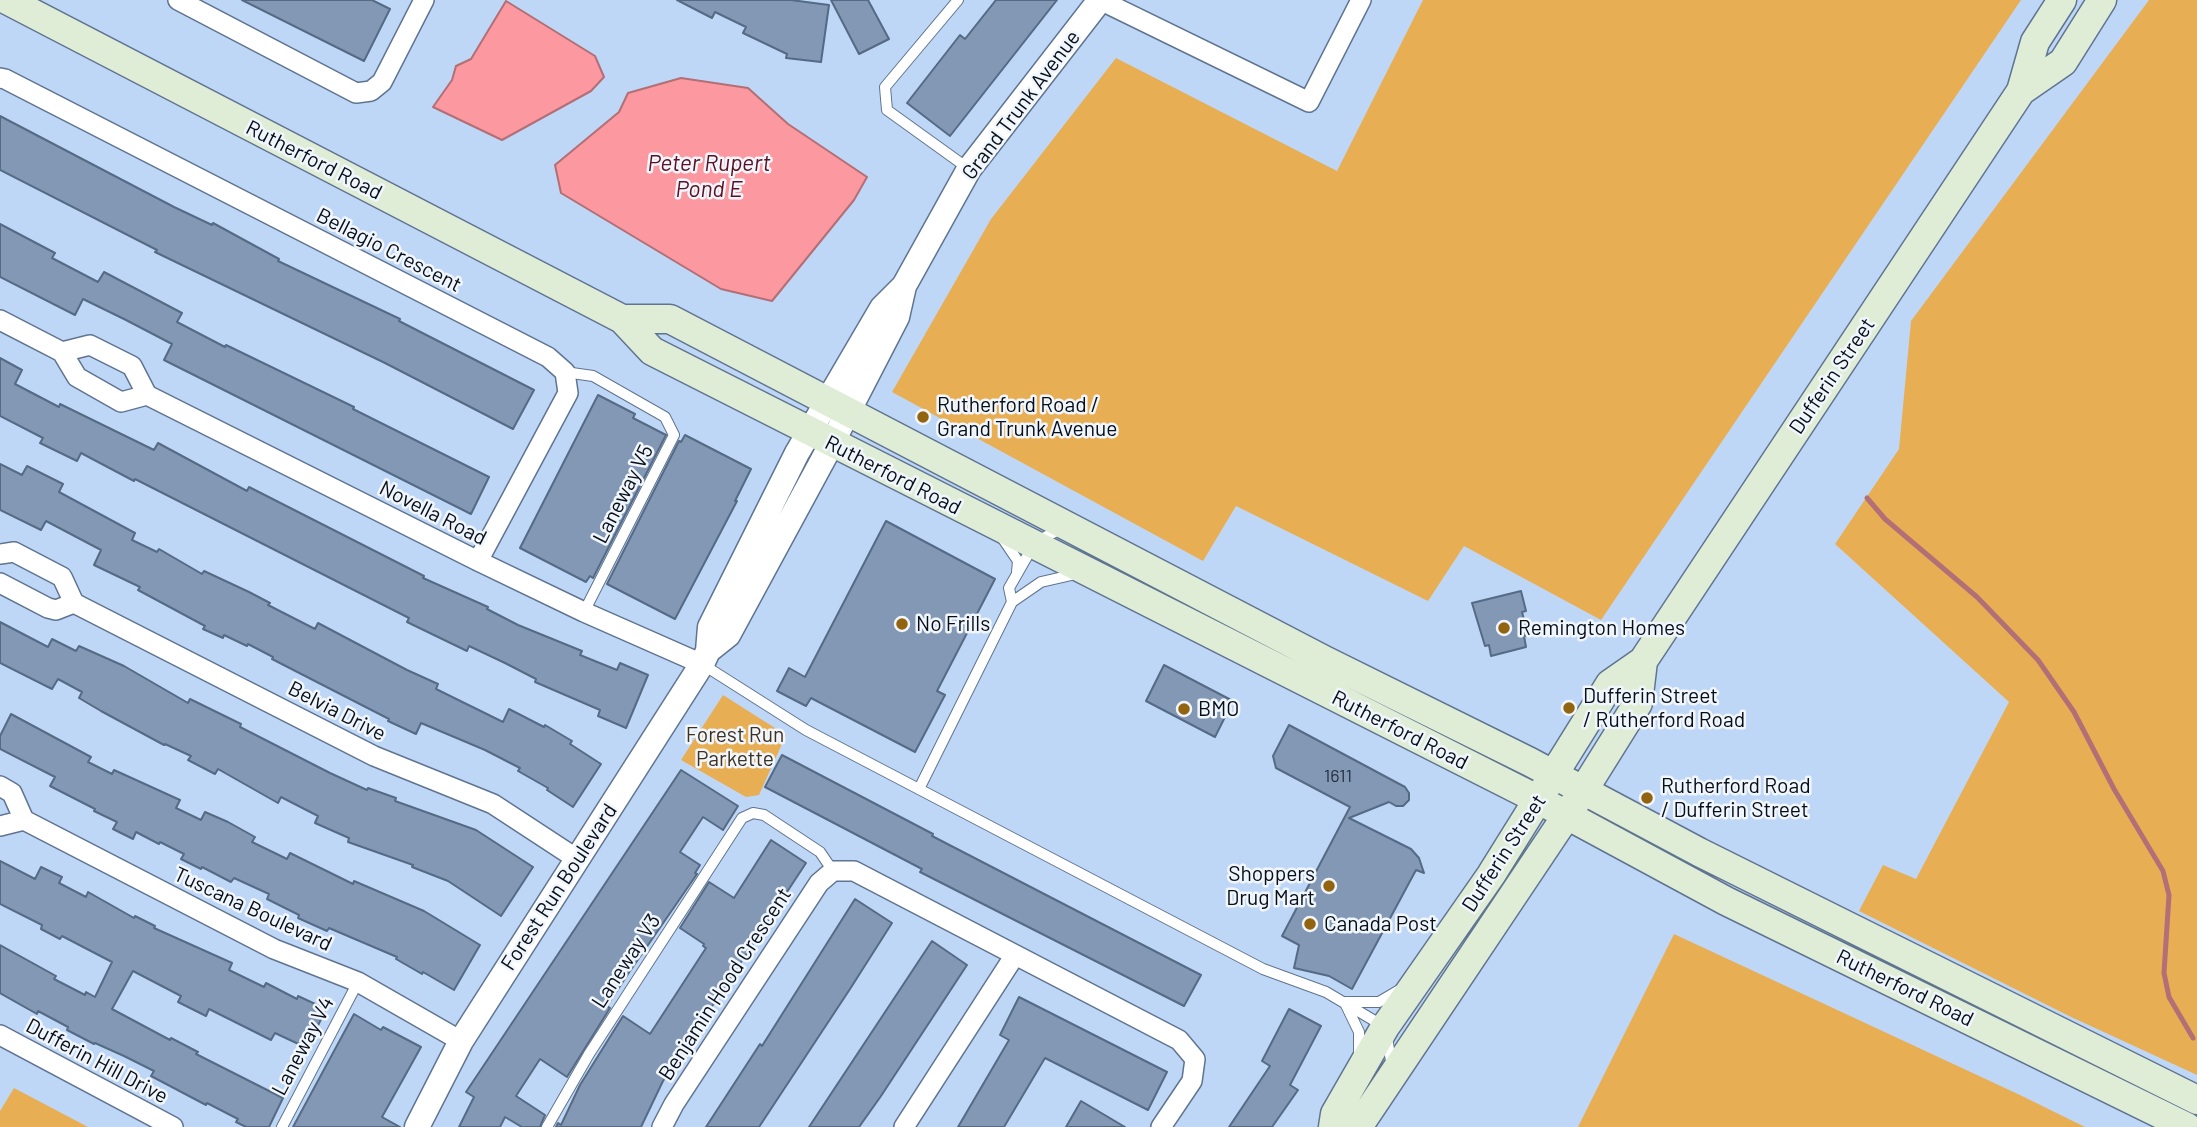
<!DOCTYPE html>
<html>
<head>
<meta charset="utf-8">
<style>
	body { margin:0 }
	canvas { display:block; background:#bfd7f6 }
</style>
</head>
<body>
<canvas width="2197" height="1127"></canvas>
<script>
const ctx = document.querySelector('canvas').getContext('2d');
ctx.lineJoin = 'round';
function fill(path, color) { ctx.fillStyle = color; ctx.fill(path, 'evenodd'); }
function strokePath(path, color, width, dash) { ctx.strokeStyle = color; ctx.lineWidth = width; ctx.lineCap = dash ? 'butt' : 'round'; ctx.setLineDash(dash || []); ctx.stroke(path); }
function drawText(font, color, halo, rows, align = 'center') {
  ctx.font = font + ' Barlow,sans-serif'; ctx.lineWidth = 5; ctx.setLineDash([]); ctx.textBaseline = 'middle'; ctx.strokeStyle = halo; ctx.fillStyle = color; for (const [text, x, y, turn = 0] of rows) {
    ctx.save(); ctx.translate(x, y); ctx.rotate((+turn || 0) * Math.PI / 180); ctx.textAlign = isNaN(turn) ? turn : align; if (halo) ctx.strokeText(text, 0, 0); ctx.fillText(text, 0, 0); ctx.restore();
  }
}
fill(new Path2D(`
	M1423,0H2021L1601,620L1464,546L1428,601L1236,506L1203,561L892,392L991,219L1116,58L1337,171Z
	M2149,0H2197V1075L2069,1016L1859,911L1883,865L1916,879L2009,702L1835,544L1899,449L1911,321Z
	M723,695L786,735L759,795L746,797L681,760Z
	M1674,934L2020,1095L2085,1127H1578Z
	M14,1088L88,1127H0V1111Z`), '#e8ae54');
const water = new Path2D(`
	M506,1L595,56L604,77L591,91L502,140L433,107L452,80L456,66L471,59Z
	M681,78L748,88L788,124L867,177L854,200L772,301L721,289L561,193L555,165L619,112L628,93Z`);
fill(water, '#fc989f');
strokePath(water, '#b26f76', 2);
strokePath(new Path2D(`
	M1867,498L1885,519L1977,597L2038,660L2074,712L2114,789L2163,871L2169,895L2164,973L2169,997L2193,1038`), '#b26f76', 5);
const building = new Path2D(`
	M242,0H372L390,9L364,61Z
	M677,0H791L829,5L821,62L786,58L787,54L743,33L746,27L715,12L712,18Z
	M831,0H868L889,39L859,54Z
	M996,0H1057L950,136L907,103L960,35L965,39Z
	M0,116L174,207L212,225L213,223L279,259L278,261L400,319L399,321L534,390L513,429L385,363L155,252L157,250L0,170Z
	M0,224L55,253L52,258L98,282L104,272L182,313L177,322L225,347L226,345L354,407L353,409L489,477L471,514L164,360L172,344L126,320L83,299L75,315L0,277Z
	M0,358L22,370L15,384L59,407L60,404L154,450L158,443L247,491L249,487L424,576L423,578L488,607L487,609L518,625L582,651L580,655L617,670L620,663L648,675L626,728L598,716L600,710L535,682L536,679L505,663L469,646L467,651L407,622L409,618L135,479L134,481L81,453L77,461L40,443L43,438L0,416Z
	M598,395L635,414L633,418L666,435L593,578L590,576L586,582L520,548Z
	M685,435L751,469L735,501H737L675,619L607,584L679,441L681,442Z
	M0,464L22,475L27,466L63,484L59,492L135,533L132,540L157,552L159,549L202,574L204,571L249,592L270,603L268,605L315,629L318,623L407,670L438,684L436,689L503,722L509,709L544,727L545,725L572,741L570,744L601,764L573,807L547,790L548,788L518,771L520,768L485,750L421,723L416,734L388,721L389,719L272,659L273,657L248,644L247,646L224,635L223,638L203,629L205,626L138,590L140,587L94,565L101,550L46,521L41,530L0,510Z
	M886,521L995,579L937,691L945,695L915,752L811,698L806,706L777,691L789,668L805,677Z
	M1521,591L1526,611L1522,612L1528,635L1524,636L1526,647L1491,656L1489,645L1485,646L1472,603Z
	M0,622L48,647L52,639L76,651L79,646L124,666L188,703L190,699L241,724L240,727L330,773L367,790L368,788L396,798L395,801L476,830L533,867L501,916L448,881L412,867L413,865L348,842L349,838L315,823L318,816L281,797L278,803L218,769L215,774L188,760L191,756L165,744L164,745L101,711L79,698L82,692L58,679L52,689L0,663Z
	M1164,665L1233,701L1215,737L1146,701Z
	M11,714L91,757L88,762L112,774L114,770L180,800L176,808L201,820L205,812L228,822L255,837L252,842L287,859L290,853L353,884L354,881L424,911L480,945L454,990L423,972L422,974L396,959L397,957L329,928L327,931L298,918L299,915L267,899L269,894L234,878L231,882L202,867L201,869L181,859L184,854L160,842L159,844L136,832L133,839L113,829L117,822L94,811L95,809L50,786L55,777L0,749V736Z
	M1289,725L1405,787L1409,793V800L1403,806H1396L1389,802L1349,818L1411,849L1419,858L1424,873L1416,870L1352,989L1329,976L1294,968L1299,945L1282,936L1350,807L1276,768L1273,756Z
	M782,755L933,834L932,836L1201,975L1184,1006L920,872L922,869L765,787Z
	M681,770L738,806L723,830L703,817L680,852L700,865L695,873L697,874L628,974L607,1006L610,1008L567,1077L540,1059L516,1096L545,1115L540,1127H522L505,1117L500,1127H459L474,1097L466,1092Z
	M771,840L806,863L663,1081L641,1127H556L558,1123L561,1125L580,1085L623,1016L650,1034L706,948L703,946L704,944L680,928L709,882L734,898Z
	M0,861L35,879L41,867L62,877L59,883L86,897L88,892L134,918L135,916L155,926L154,928L232,963L229,970L264,987L266,983L297,999L298,996L326,1009L307,1048L275,1033L271,1040L209,1009L206,1016L178,1002L181,996L133,971L112,1009L170,1040L171,1038L198,1052L196,1054L283,1098L269,1127H246L236,1122L238,1119L207,1103L206,1105L151,1076L154,1071L124,1056L95,1043L94,1044L67,1030L68,1027L38,1011L37,1014L0,993V945L56,976L54,979L85,995L86,992L95,997L112,962L62,936L60,939L41,929L42,925L0,904Z
	M855,899L892,923L850,989L759,1127H706L760,1044L762,1046Z
	M932,941L967,965L881,1096L859,1127H809Z
	M1019,997L1167,1072L1148,1110L1045,1058L1004,1127H958L1009,1040L1000,1035Z
	M1289,1009L1321,1026L1290,1085L1298,1090L1272,1127H1229L1270,1066L1262,1061Z
	M354,1014L381,1030L383,1027L421,1047L382,1117L400,1127H293Z
	M1081,1101L1125,1127H1066Z`);
fill(building, '#8298b5');
strokePath(building, '#556a85', 2);
const service = new Path2D(`
	M958,0L885,87L887,110L969,169
	M565,372L593,376L665,417L674,435L584,612
	M1003,539L1018,561L1017,572
	M1012,602L1009,588L1033,546L1036,542L1062,528
	M702,664L806,730L1263,969L1326,992L1385,1027L1392,1066
	M919,789L1012,602L1041,582L1076,574
	M1346,1002H1379L1401,989
	M1345,1003L1359,1032V1055
	M282,1127L358,982
	M547,1127L589,1054L742,818L753,813L764,815L820,852L833,871`);
const minor = new Path2D(`
	M178,0L356,93L371,91L382,82L424,0
	M1100,0L1309,102L1361,0
	M0,78L5,79L548,357L565,372L568,393L478,561
	M0,320L62,352L77,377L121,402L147,395
	M62,352L90,345L132,366L147,395L478,561L584,612L702,664
	M0,554L14,552L62,577L74,603L374,756L493,804L577,859
	M0,583L48,608L56,610L74,603
	M0,786L12,793L24,820
	M0,826L24,820L274,949L358,982L461,1041
	M0,1035L173,1127
	M662,1127L674,1104L819,883L833,871H854L1179,1040L1195,1059L1192,1081L1161,1127
	M904,1127L1015,955`);
const tertiary = new Path2D(`
	M708,651L728,635L832,443L897,317L904,286
	M417,1127L461,1041L702,664L708,651L710,627L797,453L882,308L904,286L969,169L1100,0`);
const secondary = new Path2D(`
	M7,0L622,319L652,351L1539,800L1726,901L2187,1127
	M2021,91L2063,62L2102,0
	M622,319H670L1324,660L1530,762L1699,852L2197,1100
	M1333,1127L1335,1114L1385,1027L1491,875L1610,684L1643,661L2021,91L2035,42L2062,0
	M1353,1127L1362,1121L1583,791L1638,703L1643,661`);
strokePath(service, '#5f7490', 12);
strokePath(minor, '#5f7490', 22);
strokePath(tertiary, '#5f7490', 27);
strokePath(secondary, '#5f7490', 31);
strokePath(service, '#fff', 10);
strokePath(minor, '#fff', 19);
strokePath(tertiary, '#fff', 24);
strokePath(secondary, '#dfedd7', 28);
for (const [x, y, r, color] of [
	[923,417,7,"#926410"],
	[902,624,7,"#926410"],
	[1504,628,7,"#926410"],
	[1569,708,7,"#926410"],
	[1184,709,7,"#926410"],
	[1647,798,7,"#926410"],
	[1329,886,7,"#926410"],
	[1310,924,7,"#926410"]
]) { const dot = new Path2D(); dot.arc(x, y, r, 0, 2 * Math.PI); ctx.fillStyle = color; ctx.fill(dot); strokePath(dot, '#f1f6fc', 2.5); }
drawText('18px', '#25303f', null, [
	["1611",1338,776]
]);
drawText('21px', '#060e18', '#f1f6fc', [
	["Grand Trunk Avenue",1021,105,-53],
	["Rutherford Road",314,160,27],
	["Bellagio Crescent",389,250,27],
	["Dufferin Street",1832,376,-56],
	["Rutherford Road",893,475,27],
	["Laneway V5",623,494,-63],
	["Novella Road",433,513,27],
	["Belvia Drive",337,711,27],
	["Rutherford Road",1400,730,27],
	["Dufferin Street",1504,853,-57],
	["Forest Run Boulevard",559,887,-57],
	["Tuscana Boulevard",253,909,25],
	["Laneway V3",626,961,-57],
	["Benjamin Hood Crescent",725,984,-57],
	["Rutherford Road",1905,988,26],
	["Laneway V4",303,1046,-62],
	["Dufferin Hill Drive",97,1061,28]
]);
drawText('21px', '#060e18', '#f1f6fc', [
	["Rutherford Road /",937,405],
	["Grand Trunk Avenue",937,429],
	["No Frills",916,624],
	["Remington Homes",1518,628],
	["Dufferin Street",1583,696],
	["/ Rutherford Road",1583,720],
	["BMO",1198,709],
	["Rutherford Road",1661,786],
	["/ Dufferin Street",1661,810],
	["Shoppers",1315,874,"right"],
	["Drug Mart",1315,898,"right"],
	["Canada Post",1324,924]
], 'left');
drawText('21px', '#3e311e', '#f1f6fc', [
	["Forest Run",735,735],
	["Parkette",735,759]
]);
drawText('italic 23px', '#5d101f', '#f1f6fc', [
	["Peter Rupert",709,163],
	["Pond E",709,189]
]);
</script>
</body>
</html>
